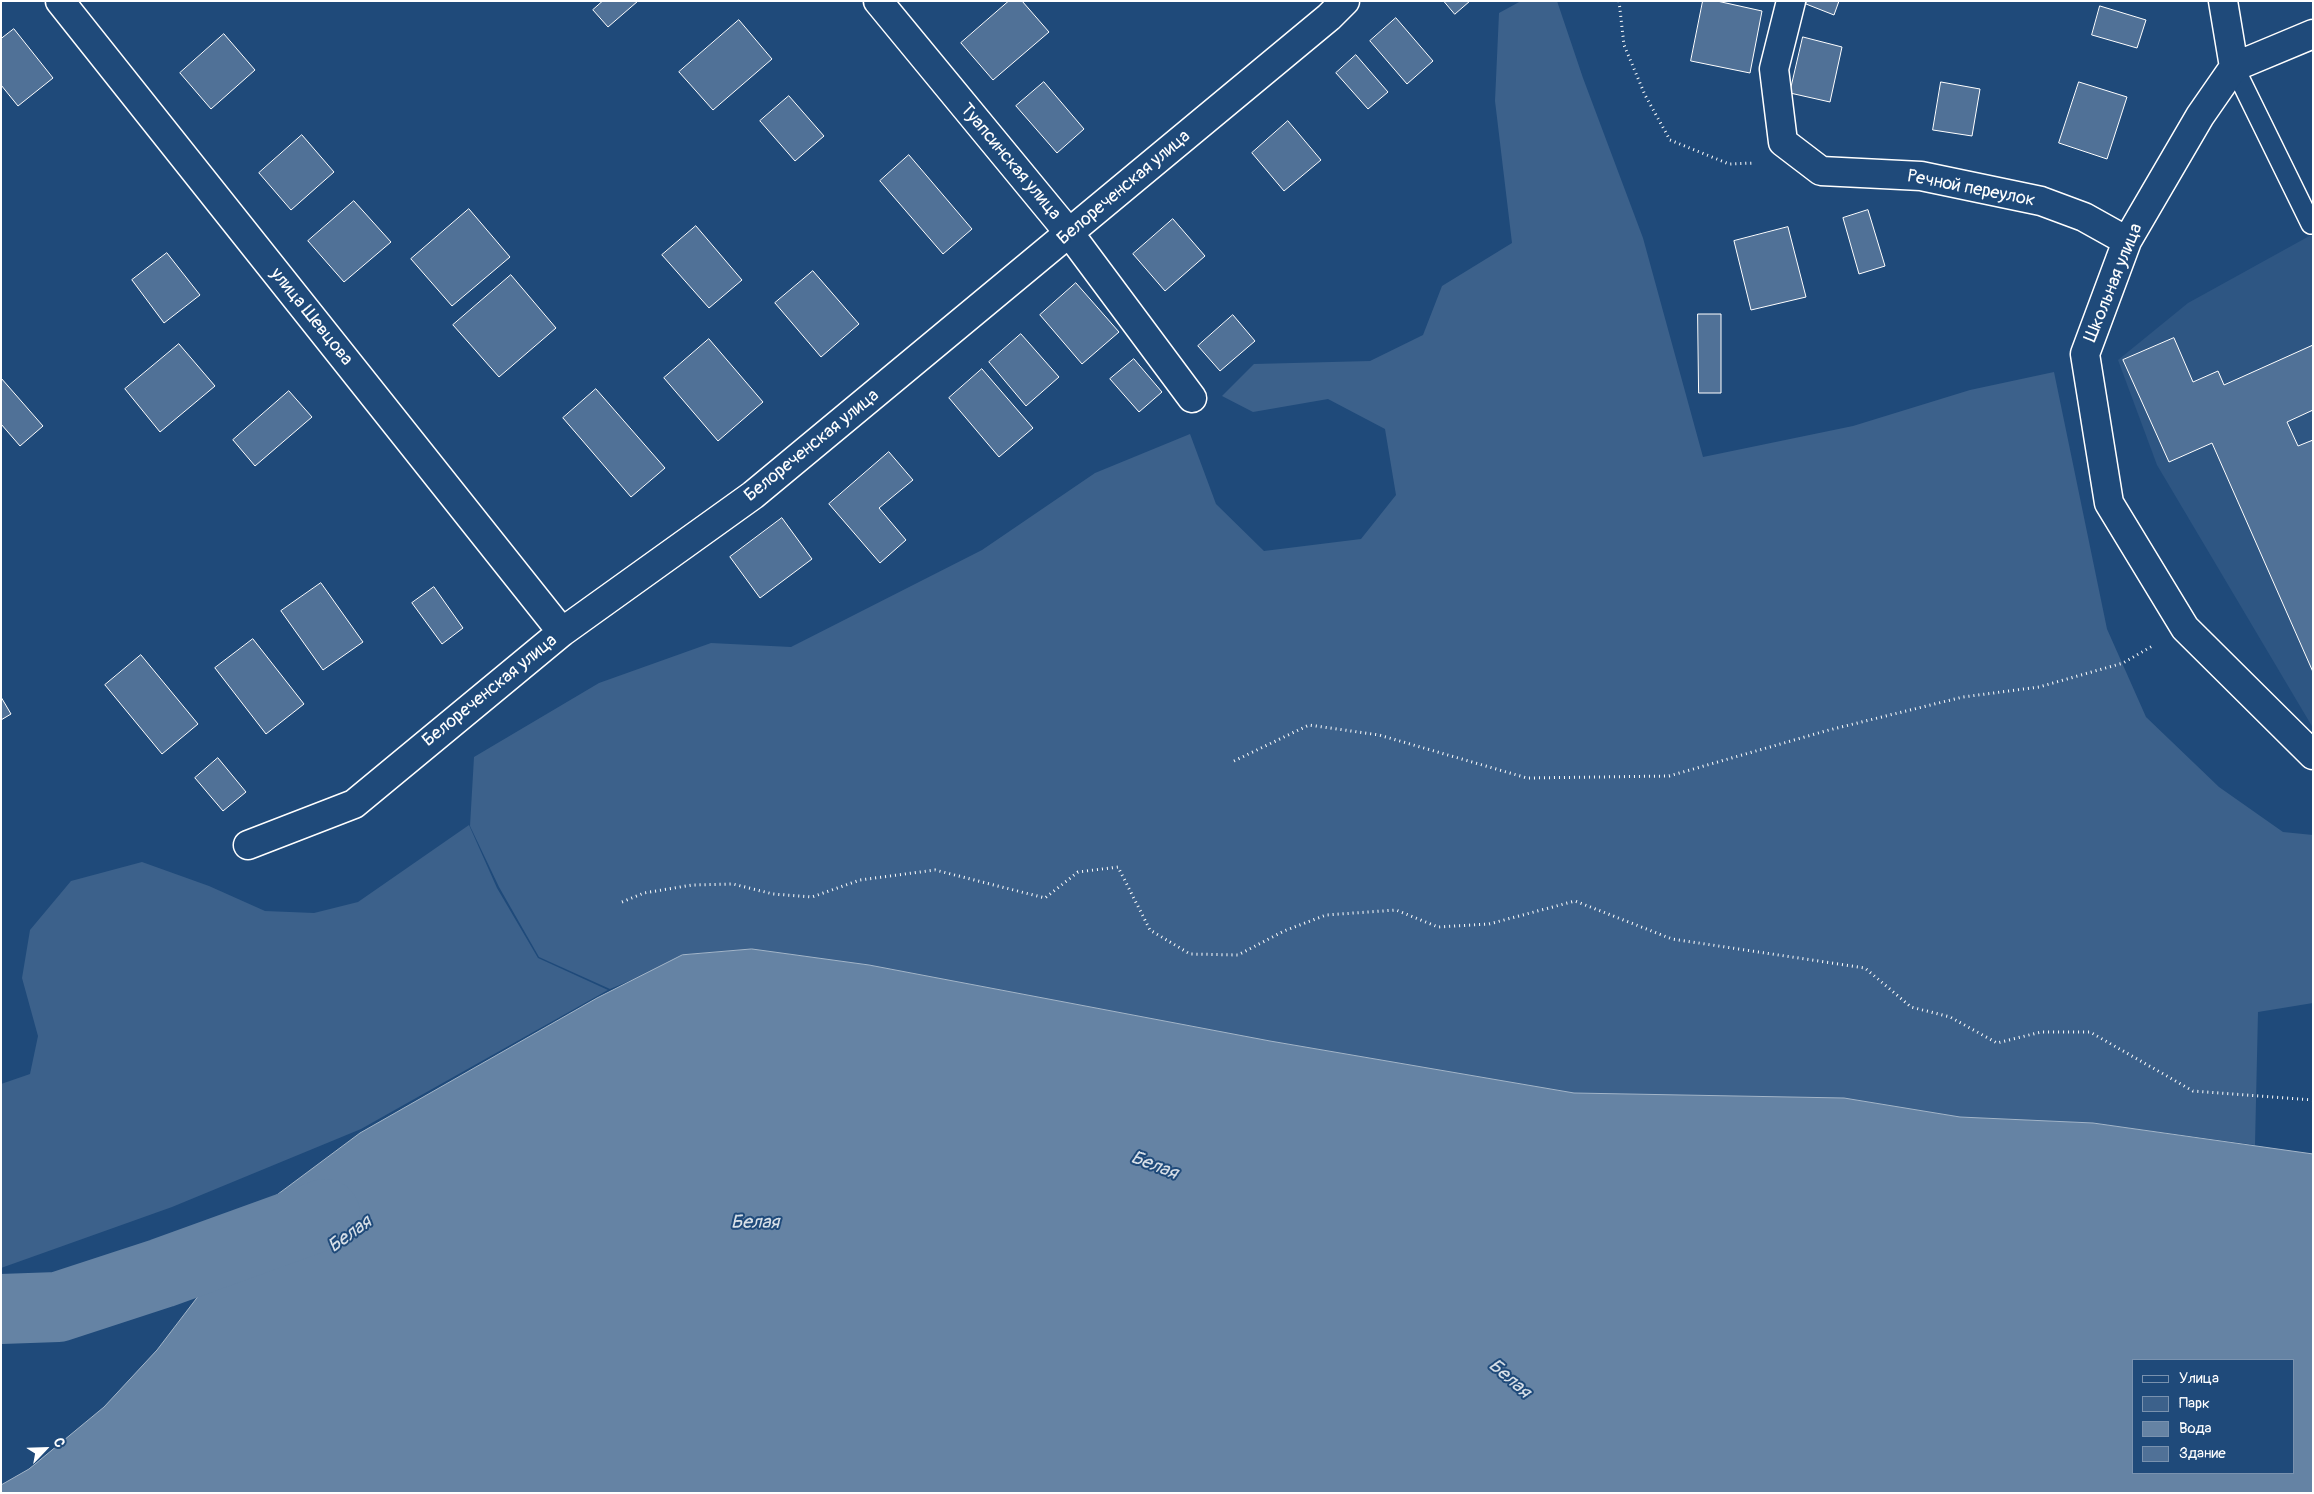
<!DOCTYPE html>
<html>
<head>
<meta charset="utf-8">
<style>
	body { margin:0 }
	#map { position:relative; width:2314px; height:1494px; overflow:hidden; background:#1f4a7a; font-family:Pangolin,sans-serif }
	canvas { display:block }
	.frame { position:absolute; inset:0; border:2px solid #fff; pointer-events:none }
	.legend { position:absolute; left:2132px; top:1359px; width:162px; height:115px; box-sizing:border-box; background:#1f4a7a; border:1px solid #7992af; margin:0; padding:6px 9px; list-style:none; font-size:15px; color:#fff }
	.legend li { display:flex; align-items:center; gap:10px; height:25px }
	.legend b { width:25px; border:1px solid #7992af }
	.north { position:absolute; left:20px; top:1424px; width:50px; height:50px; -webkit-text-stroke:4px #1f4a7a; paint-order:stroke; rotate:66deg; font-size:14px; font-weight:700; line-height:20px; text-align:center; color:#fff }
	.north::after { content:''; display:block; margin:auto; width:18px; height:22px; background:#fff; clip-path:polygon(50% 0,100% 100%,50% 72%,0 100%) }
</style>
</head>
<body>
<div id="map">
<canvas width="2314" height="1494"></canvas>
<div class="frame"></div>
<ul class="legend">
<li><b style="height:6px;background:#1f4a7a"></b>Улица</li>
<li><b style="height:14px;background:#3c618b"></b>Парк</li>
<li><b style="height:14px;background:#6583a4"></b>Вода</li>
<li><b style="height:14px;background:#507197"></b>Здание</li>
</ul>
<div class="north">С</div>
</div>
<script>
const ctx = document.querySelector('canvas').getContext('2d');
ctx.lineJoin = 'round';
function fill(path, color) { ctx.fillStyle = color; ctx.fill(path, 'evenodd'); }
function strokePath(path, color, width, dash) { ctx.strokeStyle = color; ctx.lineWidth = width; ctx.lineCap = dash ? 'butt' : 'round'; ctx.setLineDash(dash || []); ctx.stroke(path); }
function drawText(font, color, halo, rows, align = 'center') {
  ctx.font = font + ' Pangolin,sans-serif'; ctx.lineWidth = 4; ctx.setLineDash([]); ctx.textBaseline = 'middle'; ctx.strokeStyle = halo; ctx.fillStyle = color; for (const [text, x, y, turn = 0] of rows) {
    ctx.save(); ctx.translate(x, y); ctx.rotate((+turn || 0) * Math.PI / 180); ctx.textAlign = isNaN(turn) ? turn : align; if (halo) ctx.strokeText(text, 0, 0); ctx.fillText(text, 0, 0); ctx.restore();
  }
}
fill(new Path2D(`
	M2313,234V728L2157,465L2118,360L2188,303Z`), '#2e5683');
fill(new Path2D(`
	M1521,1H1557L1583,78L1643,238L1703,457L1853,426L1970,390L2054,372L2107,629L2146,717L2219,787L2283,832L2313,835V1003L2258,1012L2255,1145L2093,1123L1960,1117L1844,1098L1574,1093L1270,1041L869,965L752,949L682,955L649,973L610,989L539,957L499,887L470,826L474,757L599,683L711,643L791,647L982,550L1095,473L1190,434L1216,504L1264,551L1361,539L1396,495L1385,429L1328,399L1253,412L1222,396L1254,364L1370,361L1423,335L1442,286L1512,243L1495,101L1499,13Z
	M469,825L497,888L538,958L608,990L361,1129L172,1207L1,1268V1084L30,1074L38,1036L22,978L30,930L71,881L142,862L209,886L265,911L314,913L358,902Z`), '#3c618b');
const water = new Path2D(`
	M752,949L869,965L1270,1041L1574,1093L1844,1098L1960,1117L2093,1123L2313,1154V1493H1V1485L29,1469L104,1407L157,1350L209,1282L262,1206L360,1133L597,998L682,955ZM2133,1360H2293V1473H2133Z`);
fill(water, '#6583a4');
strokePath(water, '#a3b5c8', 1);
strokePath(new Path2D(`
	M1,1309L58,1307L162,1273L325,1214`), '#6583a4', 70);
const building = new Path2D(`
	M603,1H638L608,27L593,10Z
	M1009,1H1022L1049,32L993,80L961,43Z
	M1444,1H1470L1455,14Z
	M1703,1H1717L1762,11L1750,73L1691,61Z
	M1807,1H1839L1834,15L1806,4Z
	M2100,6L2146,20L2137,48L2092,35Z
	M1396,18L1433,61L1407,84L1370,41Z
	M739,20L772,59L713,110L679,72Z
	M14,29L53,78L18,106L1,85V39Z
	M224,34L255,70L211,109L180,73Z
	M1803,37L1842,47L1830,102L1790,93Z
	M1356,55L1388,92L1368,109L1336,73Z
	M1044,82L1084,129L1057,153L1016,106Z
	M1941,82L1980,89L1972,136L1933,130Z
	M2079,82L2127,97L2107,159L2059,143Z
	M789,96L824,136L795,161L760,121Z
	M1288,121L1321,160L1284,191L1252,153Z
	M302,135L334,172L291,210L259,173Z
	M909,155L972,229L943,254L880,181Z
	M354,201L391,242L344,282L308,241Z
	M469,209L510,257L452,306L411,259Z
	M1868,210L1885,266L1859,274L1843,218Z
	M1173,219L1205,256L1165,291L1133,254Z
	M696,226L742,280L709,308L662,255Z
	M1788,227L1806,297L1751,310L1734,241Z
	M167,253L200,295L164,323L132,280Z
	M813,271L859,324L821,357L775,303Z
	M511,275L556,328L499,377L453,325Z
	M1076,283L1119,332L1082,364L1040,315Z
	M1698,314H1721V393H1699Z
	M1233,315L1255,341L1220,371L1198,346Z
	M1021,334L1059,377L1026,406L989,362Z
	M2174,338L2193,382L2218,371L2224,385L2313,345V410L2287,422L2298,446L2313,440V672L2212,443L2169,462L2123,360Z
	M709,339L763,402L718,441L664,378Z
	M179,344L215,386L160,432L125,389Z
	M1134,359L1162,392L1139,412L1110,379Z
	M982,369L1033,428L999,457L949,398Z
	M1,378L43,426L20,446L1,424Z
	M596,389L665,468L631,497L563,418Z
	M289,391L312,417L255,466L233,440Z
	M889,452L913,480L879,508L906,540L880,563L829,504Z
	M782,518L812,559L760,598L730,557Z
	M321,583L363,642L323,670L281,611Z
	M434,587L463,628L442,644L412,603Z
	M253,639L304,704L266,734L215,668Z
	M141,655L198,724L162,754L105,685Z
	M1,697L11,714L1,720Z
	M218,758L246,792L223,811L195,778Z`);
fill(building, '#507197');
strokePath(building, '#fff', 1);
const service = new Path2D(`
	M2234,67L2311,224`);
const minor = new Path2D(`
	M60,1L562,632
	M878,1L1070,234L1192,398
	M1791,1L1774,69L1783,142L1821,171L1921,176L2041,201L2084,217L2127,241
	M2223,1L2234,67L2200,116L2127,241L2085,354L2109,503L2185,628L2313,755
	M2234,67L2313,34
	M248,845L354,804L562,632L753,495L1329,17L1345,1`);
strokePath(service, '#fff', 22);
strokePath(minor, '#fff', 31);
strokePath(new Path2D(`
	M1619,1L1624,45L1645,95L1670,140L1729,164L1755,163
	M1234,761L1309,725L1379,735L1527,778L1669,776L1829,730L1963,697L2039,687L2123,663L2154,645
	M622,902L644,893L692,885L733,884L773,894L812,897L860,880L935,870L1045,898L1078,872L1118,867L1150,930L1190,954L1238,955L1284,931L1326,915L1396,910L1438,927L1489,924L1575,901L1672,939L1865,968L1911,1007L1950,1017L1997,1043L2041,1032H2090L2193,1091L2313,1100`), '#fff', 3, [1, 4]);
strokePath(service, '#1f4a7a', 19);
strokePath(minor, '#1f4a7a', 28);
drawText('18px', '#fff', '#1f4a7a', [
	["Туапсинская улица",1010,162,50],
	["Белореченская улица",1124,188,-40],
	["Речной переулок",1971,189,11],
	["Школьная улица",2114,283,-68],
	["улица Шевцова",311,317,51],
	["Белореченская улица",812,446,-39],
	["Белореченская улица",490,691,-39]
]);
drawText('italic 19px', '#d8e0e8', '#1f4a7a', [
	["Белая",1154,1166,21],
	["Белая",755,1223],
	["Белая",350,1235,-36],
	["Белая",1509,1379,41]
]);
</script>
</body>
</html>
